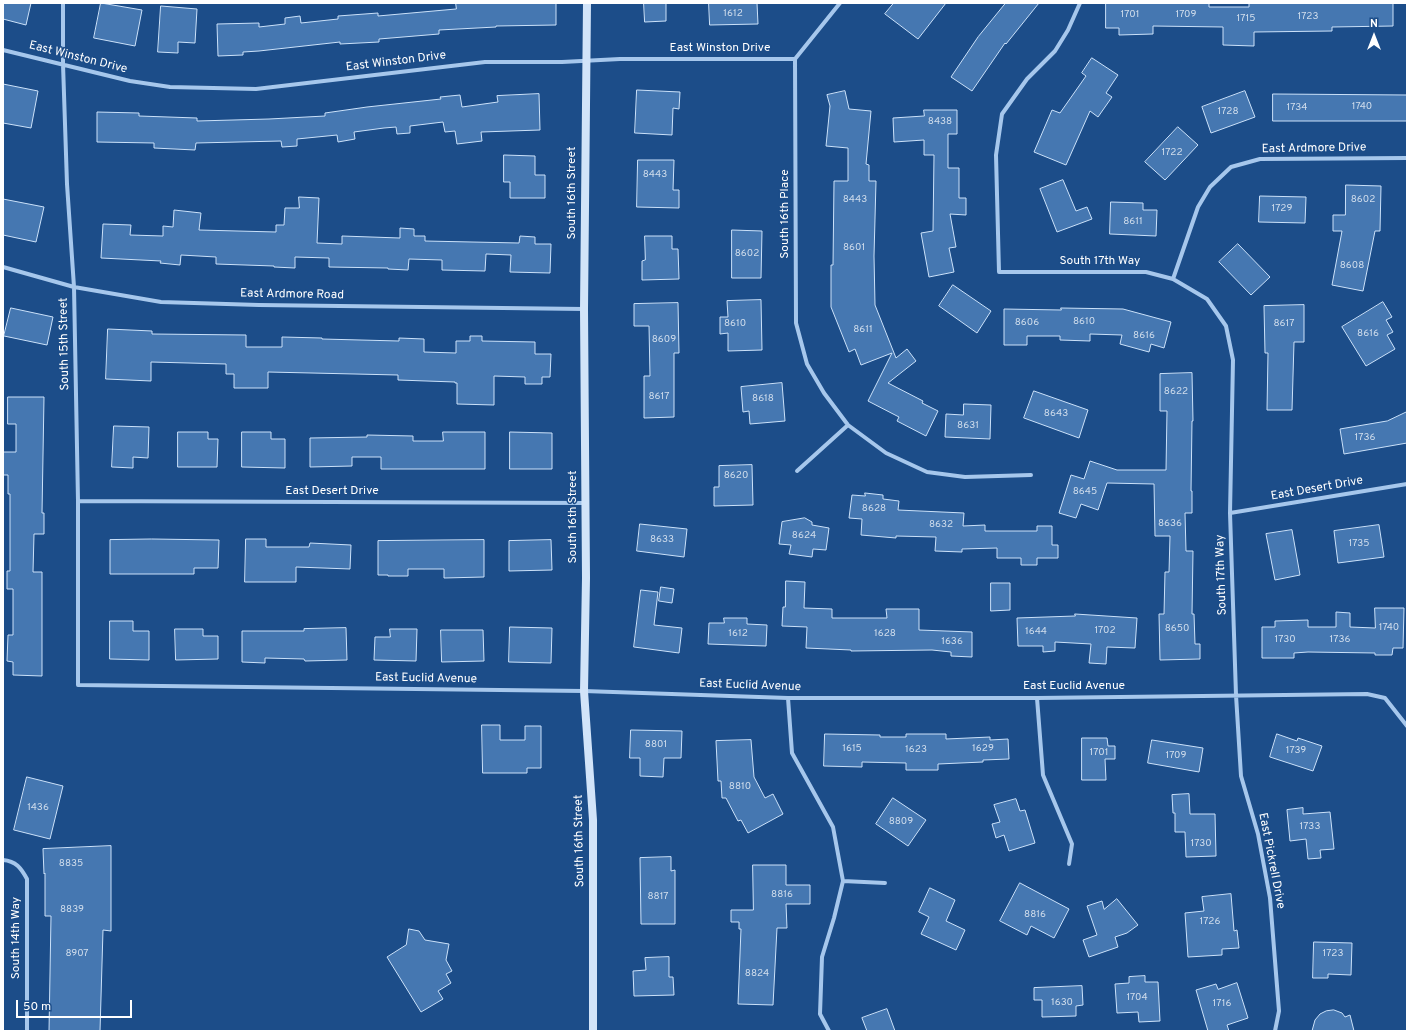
<!DOCTYPE html>
<html>
<head>
<meta charset="utf-8">
<style>
	body { margin:0 }
	#map { position:relative; width:1410px; height:1034px; overflow:hidden; background:#1c4d89; font-family:Overpass,sans-serif }
	canvas { display:block }
	.frame { position:absolute; inset:0; border:4px solid #fff; pointer-events:none }
	.north { position:absolute; left:1354px; top:16px; width:40px; height:40px; -webkit-text-stroke:3px #1c4d89; paint-order:stroke; rotate:0deg; font-size:11px; font-weight:700; line-height:16px; text-align:center; color:#fff }
	.north::after { content:''; display:block; margin:auto; width:14px; height:18px; background:#fff; clip-path:polygon(50% 0,100% 100%,50% 72%,0 100%) }
	.scale { position:absolute; left:16px; top:1000px; width:116px; height:18px; box-sizing:border-box; border:2px solid #fff; border-top:0; padding-left:5px; font-size:12px; line-height:14px; white-space:nowrap; color:#fff; -webkit-text-stroke:3px #1c4d89; paint-order:stroke }
</style>
</head>
<body>
<div id="map">
<canvas width="1410" height="1034"></canvas>
<div class="frame"></div>
<div class="north">N</div>
<div class="scale">50 m</div>
</div>
<script>
const ctx = document.querySelector('canvas').getContext('2d');
ctx.lineJoin = 'round';
function fill(path, color) { ctx.fillStyle = color; ctx.fill(path, 'evenodd'); }
function strokePath(path, color, width, dash) { ctx.strokeStyle = color; ctx.lineWidth = width; ctx.lineCap = dash ? 'butt' : 'round'; ctx.setLineDash(dash || []); ctx.stroke(path); }
function drawText(font, color, halo, rows, align = 'center') {
  ctx.font = font + ' Overpass,sans-serif'; ctx.lineWidth = 3; ctx.setLineDash([]); ctx.textBaseline = 'middle'; ctx.strokeStyle = halo; ctx.fillStyle = color; for (const [text, x, y, turn = 0] of rows) {
    ctx.save(); ctx.translate(x, y); ctx.rotate((+turn || 0) * Math.PI / 180); ctx.textAlign = isNaN(turn) ? turn : align; if (halo) ctx.strokeText(text, 0, 0); ctx.fillText(text, 0, 0); ctx.restore();
  }
}
const building = new Path2D(`
	M3,3H31L26,25L3,19Z
	M101,3L142,10L135,46L94,38Z
	M456,3H556V25L496,26V27L439,30V34L379,39V42L340,44V42L259,51L243,52V55L218,56L217,24L259,23V27L285,24V18L300,16L301,23L338,19V16L378,13V16L456,9Z
	M644,3H666V21L645,22Z
	M709,3H757L758,24L710,25Z
	M894,3H946L918,39L885,14Z
	M1006,3H1039L1006,44L1005,43L972,91L951,77L978,37Z
	M1106,3H1209V7H1249V3H1393V26L1332,27V31L1254,32V46L1223,45V27L1153,26V34L1119,35V28H1106Z
	M161,6L197,9L195,43L178,42V53L158,52Z
	M1092,58L1118,75L1106,93L1112,97L1098,117L1090,111L1066,165L1034,152L1052,110L1060,113L1086,76L1082,73Z
	M3,84L38,91L31,128L3,123Z
	M637,90L680,92L679,109L673,108L672,135L635,133Z
	M845,91L849,109L871,111L866,164L869,165V181H876L874,256L875,305L896,358L907,349L916,361L888,383L923,401L922,403L938,411L926,436L897,421L899,417L868,401L892,353L861,365L855,349L849,352L831,307V265H833L834,181H848V148L826,146L830,106L827,95Z
	M1245,91L1255,117L1211,133L1202,107Z
	M539,94L540,130L481,132L482,141L457,144L455,131L445,132L443,122L410,126V133L397,134L396,127L384,128L354,132L355,139L338,142L337,135L297,139V146L282,147L281,141L196,143L195,150L154,148V143L97,142V112L139,113V116L197,118V121L269,119L325,116V113L367,107L441,99L440,97L460,95L462,107L498,102L497,96Z
	M1273,94L1407,95V121H1273Z
	M924,110H957V134H948V168H959V198H966V215L950,214L956,247L949,248L954,272L929,277L921,233L933,231L934,155H924V140L894,142L893,118L924,116Z
	M1178,127L1198,145L1165,180L1145,162Z
	M504,155L535,156V175H545V198H510V182H504Z
	M638,160H674L673,190H679V208L637,207Z
	M1063,180L1076,211L1087,207L1092,219L1057,232L1040,189Z
	M1346,185L1381,186L1380,231H1375L1363,291L1332,285L1342,231H1333V215H1345Z
	M1260,196L1306,197L1305,223L1259,222Z
	M299,197L319,198L317,243L342,244V236L400,238V228L414,229V236H425V241L519,243L520,236L535,237V244H551L550,273L510,272L511,255L486,254L485,271L442,270V260L409,259L408,270L388,269V268L329,267V258L295,257V268L274,267V266L216,264V257L181,255L180,265L160,263L161,261L101,258L103,224L131,225L130,235L163,236V226L173,227L174,210L201,213L199,230L276,232V225H284L285,208H299Z
	M3,199L44,207L36,242L3,235Z
	M1111,202L1143,203V210H1157L1156,236L1110,234Z
	M732,230L762,231L761,278H732Z
	M645,236H672V249H678L679,279L642,280V261L645,260Z
	M1238,244L1270,277L1251,295L1219,262Z
	M953,285L991,311L977,333L939,306Z
	M761,300L762,350L728,351V333L720,334V317H728L727,301Z
	M1383,302L1392,317L1386,320L1393,332L1387,335L1395,349L1366,366L1342,327Z
	M678,303L679,353H674V417L644,418V376H650L649,326H634V304Z
	M1304,305V342H1294L1292,410H1267L1268,353H1265L1264,306Z
	M11,308L53,317L47,345L4,336Z
	M1061,308L1123,309L1171,322L1164,348L1151,344L1149,352L1120,344L1122,335L1090,334V341L1060,340V336H1027V345H1004V309L1061,310Z
	M108,329L152,331V334L246,335V347H282V337L322,338V339L399,341V338L424,339V352L456,353V341H470V336H482V341L535,342V354H551L550,377H542V384H525V377L494,376V405L457,404V383H455V382L398,380V375L268,372V388H234V374H226V364L151,362V381L106,379Z
	M1192,373L1193,421H1192L1191,491H1192V513H1185L1186,551H1193L1192,614H1194L1195,644H1200V659L1160,660L1159,614H1164L1165,572H1169L1170,536H1155L1154,484L1107,483L1098,510L1081,504L1076,518L1059,513L1071,475L1084,479L1090,461L1117,470H1166L1167,411H1160V374Z
	M782,383L785,421L750,424L749,411L743,412L741,387Z
	M1034,391L1088,410L1079,438L1024,418Z
	M8,397H44L42,513H44V534H34L33,572H42V676L13,675V662L7,661L8,635H13V589H7V571H10V494H8V475H3V452H16V424H8Z
	M964,404L991,405L990,439L945,437L946,414L963,415Z
	M1407,412V443L1344,454L1340,429L1387,421Z
	M114,426L149,427L148,458L133,457V468L112,467Z
	M178,432H208V439H218L217,467H178Z
	M242,432H271V439H285V468L242,467Z
	M443,432H485V469H381V457H352V466L310,467V438L367,437V435L413,436V441H443Z
	M510,432L552,433V469H510Z
	M752,465L753,505L714,506V487H719V466Z
	M865,493L883,495V499L899,501L898,510L964,513L963,526L985,525V531H1037V526H1052V545H1058V558H1037V565H1021V558H997V548L962,549V552L935,551L936,537L896,536V538L861,535L862,519L849,518L852,495L865,496Z
	M805,518L812,522V525L829,528L826,550L813,549L812,557L789,554L791,545L779,544L782,522Z
	M640,524L687,529L684,557L637,551Z
	M1379,525L1384,557L1338,563L1334,531Z
	M1292,530L1300,575L1275,580L1266,534Z
	M152,539L219,540L218,568H194V574H110V540Z
	M246,539H266V547H309L310,543L351,545L350,569L296,567V582H245Z
	M484,540V577L444,578V569H408V576H388V575H378V541Z
	M551,540L552,570L509,571V541Z
	M786,581L805,582L804,608L832,609V618H887L886,609H919V630L972,632V657L951,656V652L932,650L851,651V650L806,648L807,627L782,626L783,607H785Z
	M991,583H1010V610L991,611Z
	M661,587L674,589L672,603L659,601Z
	M641,590L658,592L654,625L682,628L679,653L634,647Z
	M1375,608H1404L1403,648H1393L1392,655H1375V653L1308,652L1294,653V658H1262V627H1275V621L1308,620V627H1336V612L1350,613V627L1375,628Z
	M1075,614L1137,618L1135,648L1107,647L1106,664L1089,663L1091,644L1055,642V651L1043,652V646H1018L1017,618L1075,616Z
	M724,618H747V624L767,625L766,646L708,644L709,623H724Z
	M110,621H133V631H149V660L110,659Z
	M510,627L552,628L551,663L509,662Z
	M346,628L347,660L305,661L304,659L265,658V663L242,662V631H304V629Z
	M175,629H203V636H218V659L176,660Z
	M390,629H417L416,661L374,660L375,637H390Z
	M441,630H483L484,661L442,662Z
	M482,725H500V740H525V726H541V768H527V773H483Z
	M631,730L682,731L681,758H664L663,777L640,776V758H630Z
	M825,734L880,735V737H906V734H946V739L990,737V740L1008,739L1009,759L983,760V762L938,764V770H906V763L862,762V767L824,766Z
	M1277,734L1297,741L1298,738L1322,746L1313,771L1270,757Z
	M1082,738H1107L1108,746H1115V759H1105L1106,780H1082Z
	M751,740L754,777L765,798L773,794L783,814L748,833L741,820L738,821L726,798H722L721,781H718L716,741Z
	M1152,740L1203,748L1199,772L1148,763Z
	M27,777L63,786L50,839L14,830Z
	M1189,794L1190,814H1215L1216,856L1186,857L1185,832H1175V813H1173L1172,795Z
	M893,798L926,820L908,846L876,824Z
	M1016,799L1020,811L1025,810L1035,843L1009,851L1004,835L996,838L992,824L1000,822L994,805Z
	M1303,808V814L1330,812L1334,849L1320,850L1321,858L1308,859L1306,839L1290,841L1287,810Z
	M111,846V931L103,930L100,1031H49L51,916H45V873L44,874L43,849Z
	M671,857V871L675,870V924H641L640,858Z
	M753,865H786V885H810V904H786L787,928H777L773,1005L738,1004L741,929H739V922H731V910H753Z
	M1020,883L1069,909L1054,938L1031,926L1027,935L1000,921Z
	M930,888L955,900L946,921L965,930L956,950L921,934L929,917L919,912Z
	M1231,894L1234,931L1237,930L1239,948L1222,949V955L1188,957L1185,913L1204,911L1202,897Z
	M1117,899L1138,925L1127,933L1115,937L1118,947L1089,957L1083,940L1097,935L1087,906L1102,901L1104,909Z
	M409,929L419,931L425,940L449,944L446,960L452,971L446,974L451,983L438,991L443,999L421,1012L387,957L406,945Z
	M1314,942L1352,943L1351,975L1328,974V978H1313Z
	M669,957V977H673L674,995L634,996L633,971L646,970L645,958Z
	M1145,976V982H1158L1160,1021L1139,1022L1138,1012L1117,1013L1115,984L1129,983V977Z
	M1237,983L1248,1018L1227,1025L1229,1031H1208L1196,990L1216,984L1218,989Z
	M1082,986L1083,1005L1076,1006V1016L1042,1017V1000H1034V988Z
	M887,1009L895,1031H867L862,1018Z
	M1334,1010L1342,1013L1345,1017L1350,1015L1354,1031H1312L1315,1020L1320,1014L1326,1011Z`);
fill(building, '#4577b1');
strokePath(building, '#cbe1f9', 1);
strokePath(new Path2D(`
	M63,3V64L67,184L74,287L78,501V685L584,691L788,698H1037L1367,694L1385,698L1407,726
	M840,3L795,59L796,323L807,364L824,393L848,425L886,453L927,472L965,477L1031,475
	M1080,3L1068,30L1055,51L1027,79L1002,114L996,155L999,272H1146L1173,279L1207,299L1226,326L1233,360L1230,513L1236,695L1241,776L1258,834L1270,898L1279,1011L1275,1031
	M3,50L130,81L170,87L256,89L485,62H562L620,59H795
	M3,267L74,287L161,302L259,305L584,309
	M1173,279L1198,207L1210,187L1231,167L1260,159L1407,158
	M797,471L848,425
	M78,501L585,503
	M1230,513L1407,484
	M788,698L792,753L833,827L843,881L834,918L822,957L820,1014L829,1031
	M1037,698L1043,775L1072,844L1069,864
	M3,860C16,861 21,868 27,879V1031
	M843,881L885,883`), '#a6c7ec', 4);
strokePath(new Path2D(`
	M587,3L584,309L586,578L584,691L593,820V1031`), '#d2e4f9', 8);
drawText('10px', '#d0ddec', null, [
	["1612",733,14],
	["1701",1130,15],
	["1709",1186,15],
	["1723",1308,17],
	["1715",1246,19],
	["1740",1362,107],
	["1734",1297,108],
	["1728",1228,112],
	["8438",940,122],
	["1722",1172,153],
	["8443",655,175],
	["8443",855,200],
	["8602",1363,200],
	["1729",1282,209],
	["8611",1133,222],
	["8601",854,248],
	["8602",747,254],
	["8608",1352,266],
	["8610",1084,322],
	["8606",1027,323],
	["8610",735,324],
	["8617",1284,324],
	["8611",863,330],
	["8616",1368,334],
	["8616",1144,336],
	["8609",664,340],
	["8622",1176,392],
	["8617",659,397],
	["8618",763,399],
	["8643",1056,414],
	["8631",968,426],
	["1736",1365,438],
	["8620",736,476],
	["8645",1085,492],
	["8628",874,509],
	["8636",1170,524],
	["8632",941,525],
	["8624",804,536],
	["8633",662,540],
	["1735",1359,544],
	["1740",1389,628],
	["8650",1177,629],
	["1702",1105,631],
	["1644",1036,632],
	["1612",738,634],
	["1628",885,634],
	["1730",1285,640],
	["1736",1340,640],
	["1636",952,642],
	["8801",656,745],
	["1615",852,749],
	["1629",983,749],
	["1623",916,750],
	["1739",1296,751],
	["1701",1099,753],
	["1709",1176,756],
	["8810",740,787],
	["1436",38,808],
	["8809",901,822],
	["1733",1310,827],
	["1730",1201,844],
	["8835",71,864],
	["8816",782,895],
	["8817",658,897],
	["8839",72,910],
	["8816",1035,915],
	["1726",1210,922],
	["8907",77,954],
	["1723",1333,954],
	["8824",757,974],
	["1704",1137,998],
	["1630",1062,1003],
	["1716",1222,1004]
]);
drawText('12px', '#fff', '#1c4d89', [
	["East Winston Drive",720,49],
	["East Winston Drive",78,58,14],
	["East Winston Drive",396,62,-7],
	["East Ardmore Drive",1314,149,-1],
	["South 16th Street",573,193,-90],
	["South 16th Place",786,214,-90],
	["South 17th Way",1100,262],
	["East Ardmore Road",292,295,1],
	["South 15th Street",65,344,-91],
	["East Desert Drive",1317,489,-10],
	["East Desert Drive",332,492],
	["South 16th Street",574,517,-90],
	["South 17th Way",1222,575,-92],
	["East Euclid Avenue",426,679,1],
	["East Euclid Avenue",750,686,2],
	["East Euclid Avenue",1074,687],
	["South 16th Street",580,841,-91],
	["East Pickrell Drive",1271,861,79],
	["South 14th Way",17,938,-90]
]);
</script>
</body>
</html>
